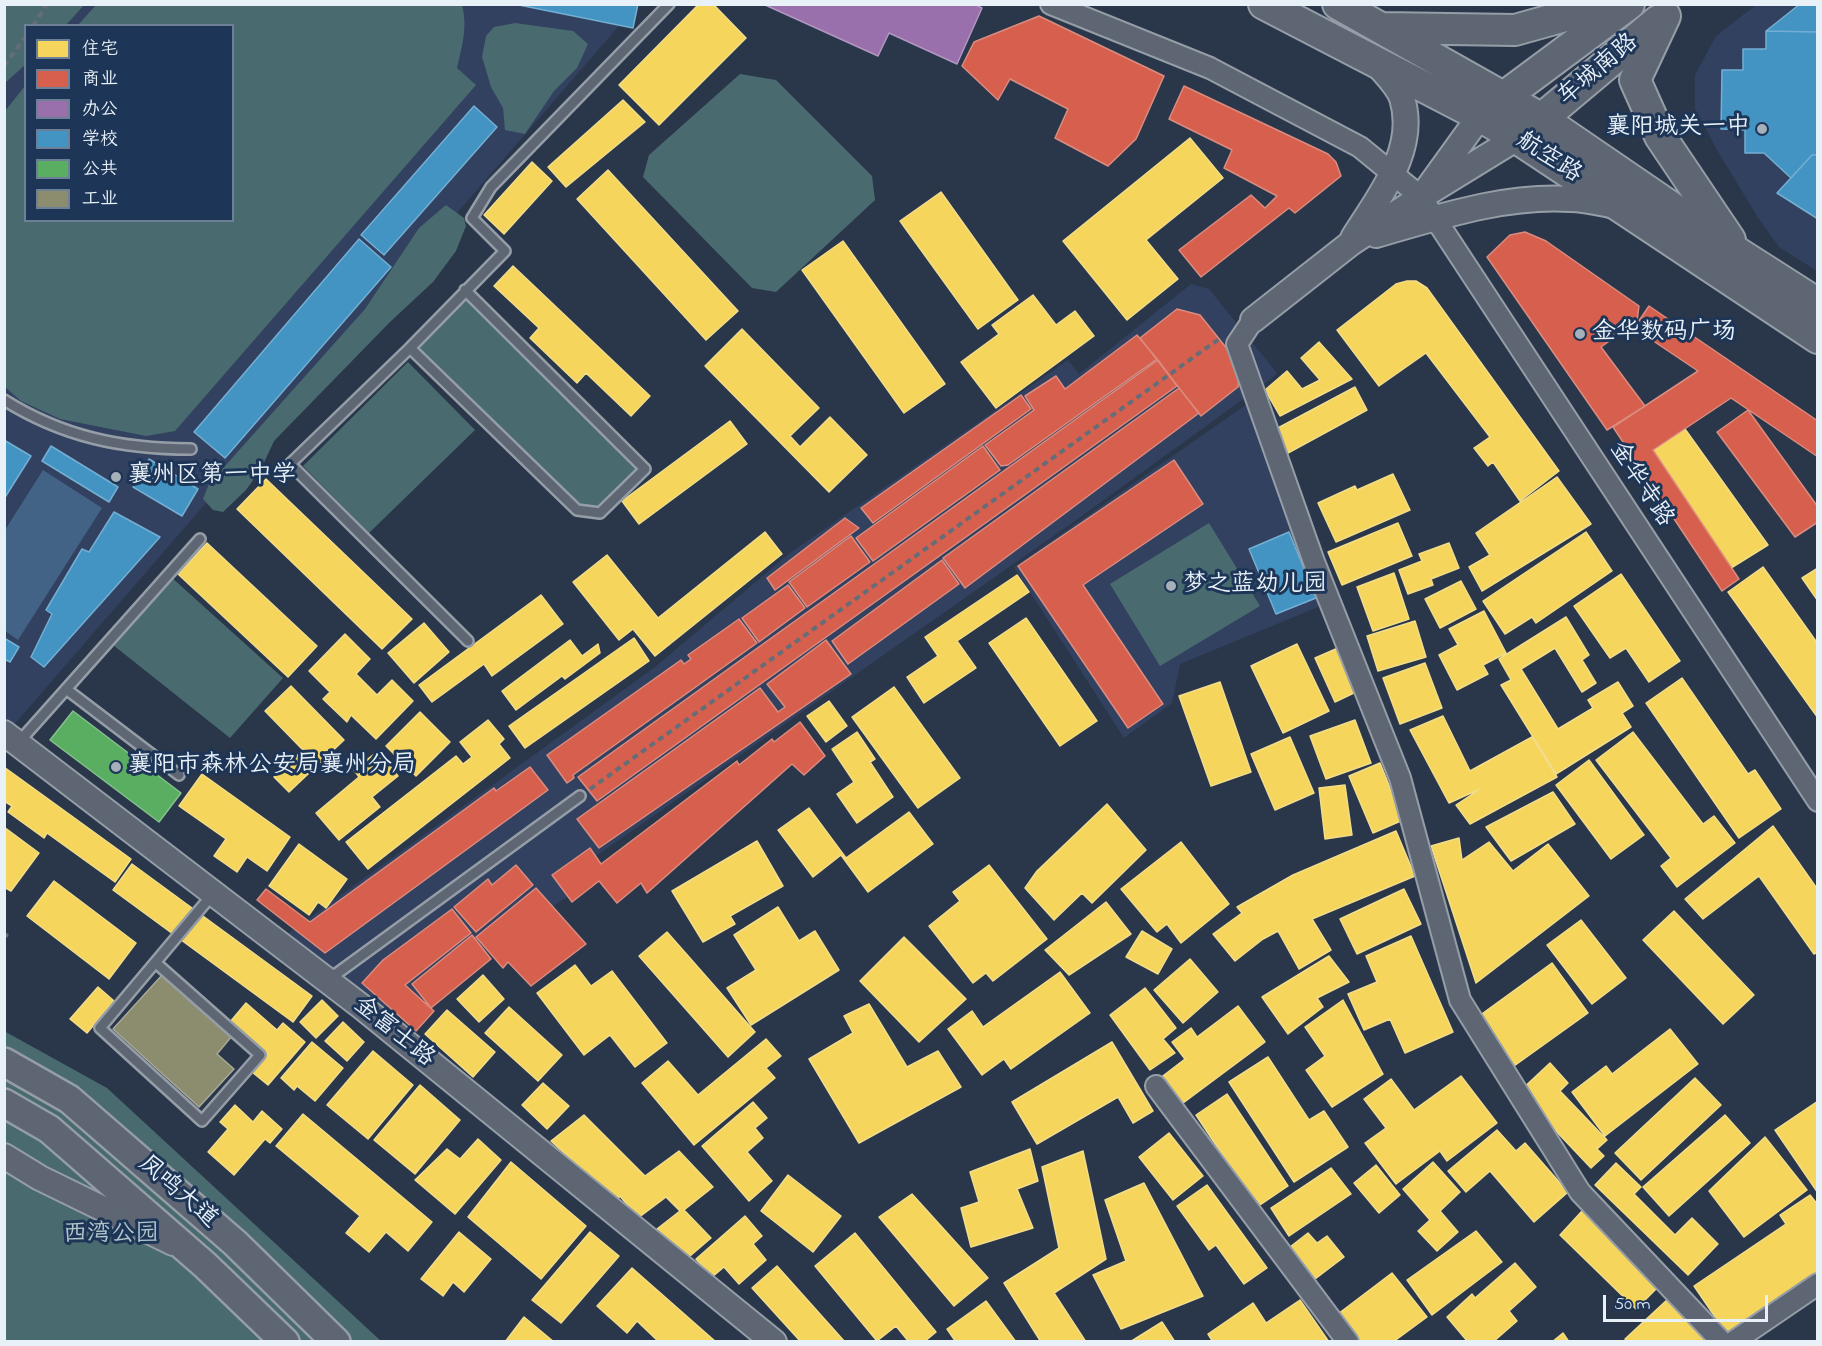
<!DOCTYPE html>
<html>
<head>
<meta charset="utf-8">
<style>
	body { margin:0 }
	#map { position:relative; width:1822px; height:1346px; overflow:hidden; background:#2a374a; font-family:"Indie Flower","LXGW WenKai TC",sans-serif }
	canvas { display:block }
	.frame { position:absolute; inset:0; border:6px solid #e8f1f8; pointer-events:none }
	.legend { position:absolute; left:24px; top:24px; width:210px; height:198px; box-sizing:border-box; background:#1d3557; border:2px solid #6e8097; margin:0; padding:8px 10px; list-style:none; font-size:18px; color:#e8f1f8 }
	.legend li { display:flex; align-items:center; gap:12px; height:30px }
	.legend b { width:30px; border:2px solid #6e8097 }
	.scale { position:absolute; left:1603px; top:1295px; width:165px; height:27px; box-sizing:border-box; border:3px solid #e8f1f8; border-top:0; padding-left:8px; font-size:18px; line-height:21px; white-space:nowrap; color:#e8f1f8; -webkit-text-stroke:4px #1d3557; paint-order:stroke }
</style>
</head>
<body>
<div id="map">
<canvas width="1822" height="1346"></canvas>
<div class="frame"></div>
<ul class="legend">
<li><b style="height:16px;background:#f6d55c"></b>住宅</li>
<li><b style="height:16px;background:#d6604d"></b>商业</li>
<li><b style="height:16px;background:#9970ab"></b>办公</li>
<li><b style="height:16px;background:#4393c3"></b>学校</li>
<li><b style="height:16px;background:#5aae61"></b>公共</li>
<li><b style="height:16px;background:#8c8c6e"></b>工业</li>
</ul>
<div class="scale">50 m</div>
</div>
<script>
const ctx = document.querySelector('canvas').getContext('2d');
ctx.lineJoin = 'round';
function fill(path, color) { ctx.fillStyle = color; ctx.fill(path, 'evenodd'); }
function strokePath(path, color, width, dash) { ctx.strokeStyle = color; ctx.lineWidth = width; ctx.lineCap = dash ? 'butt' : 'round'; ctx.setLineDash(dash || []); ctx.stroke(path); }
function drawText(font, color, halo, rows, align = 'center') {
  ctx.font = font + ' "Indie Flower","LXGW WenKai TC",sans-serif'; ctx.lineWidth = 6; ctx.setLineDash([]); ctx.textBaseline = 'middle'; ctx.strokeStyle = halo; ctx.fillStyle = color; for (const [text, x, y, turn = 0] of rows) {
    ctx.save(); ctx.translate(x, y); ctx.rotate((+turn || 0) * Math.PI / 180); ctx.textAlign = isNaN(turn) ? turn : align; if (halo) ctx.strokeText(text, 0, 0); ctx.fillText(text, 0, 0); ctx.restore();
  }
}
fill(new Path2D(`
	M4,5H637L6,734L4,733ZM26,26H232V220H26Z
	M1756,5H1817V271L1779,247L1757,216L1717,150L1695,108V75L1716,36Z
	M1191,284L1209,289L1277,373L1271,379L1072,523L579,868L588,882L392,1019L286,935L655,667L790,553L1068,360L1079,374Z
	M1250,402L1323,605L1180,664L1172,703L1124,738L1014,567Z`), '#324160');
fill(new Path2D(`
	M5,4H84V5L66,25L26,26L25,65L5,83Z
	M96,5H462C468,27 462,46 457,68L476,85L175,431L146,436L60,419L21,401L5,387V111L25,86L26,220H232V26L78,25Z
	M515,23L573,31L588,44L577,68L554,91L525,134L505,130L503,108L491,87L482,57L486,36L494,27Z
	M740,74L776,80L872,176L875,200L776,292L752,288L643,177L649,155Z
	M446,205L464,218L466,226L456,251L433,282L390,322L274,441L261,469L246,490L223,512L213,510L203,499L209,484L365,309L419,228Z
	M465,290L645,469L600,513L577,510L410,348Z
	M408,362L475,430L369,533L303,466Z
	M1209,523L1260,606L1160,666L1110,584Z
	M170,576L283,678L230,738L113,645Z
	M4,1031L107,1088L381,1341H5Z`), '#496a6e');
fill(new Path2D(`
	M43,470L102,508L18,640L5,631V530Z`), '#426385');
const homes = new Path2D(`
	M699,4H713L746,38L659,125L619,85Z
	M623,100L645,122L566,187L548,167Z
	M1190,138L1223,178L1146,240L1178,279L1127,320L1063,241Z
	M532,162L552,181L504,234L484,215Z
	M608,170L738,311L706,340L577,199Z
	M941,192L1018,300L978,329L900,221Z
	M843,241L945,384L904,413L802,270Z
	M513,266L650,396L631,416L586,373L577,383L530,338L539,328L494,286Z
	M1407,281H1416L1427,288L1559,471L1520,501L1493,462L1488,466L1474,448L1490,437L1426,353L1379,386L1337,330L1396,284Z
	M1033,295L1056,325L1075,311L1094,336L996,408L961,362L999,334L992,325Z
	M742,329L819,408L790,436L800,447L830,417L867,455L829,492L705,366Z
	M1319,342L1352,379L1280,416L1265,390L1287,371L1302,389L1320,380L1301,358Z
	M1355,387L1367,410L1288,453L1276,429Z
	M730,421L747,444L639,524L622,501Z
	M1685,429L1768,545L1731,568L1653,450Z
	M1393,474L1410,510L1336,542L1318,503L1355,486L1357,490Z
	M1557,477L1591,524L1482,591L1469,567L1490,555L1476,533Z
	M266,479L412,619L382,649L237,509Z
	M1398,523L1412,556L1342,585L1328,552Z
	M765,532L782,554L655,656L633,629L619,640L573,582L607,555L658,618Z
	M1586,532L1612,571L1536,623L1532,617L1505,634L1483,601Z
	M207,543L317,646L288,677L178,574Z
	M1449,543L1459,568L1431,579L1433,585L1408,594L1399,570L1422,561L1419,554Z
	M1763,567L1818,644V718L1728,592Z
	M1818,568V601L1802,578Z
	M1394,573L1409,619L1373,631L1357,587Z
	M1621,574L1680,661L1649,682L1626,648L1610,658L1574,606Z
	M1017,575L1029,592L957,641L976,668L924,703L907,677L938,656L925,637Z
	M1461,581L1476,609L1440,628L1425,599Z
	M541,595L563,624L492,676L484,664L432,702L419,685Z
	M1484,611L1506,653L1483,665L1488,674L1457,690L1439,655L1458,645L1449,629Z
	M1566,617L1589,655L1582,660L1596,683L1582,692L1555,648L1521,669L1558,729L1593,708L1588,700L1618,682L1633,706L1622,713L1631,727L1556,774L1501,685L1511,680L1499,659Z
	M1026,618L1097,721L1060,746L989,643Z
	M1415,621L1426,657L1378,671L1367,636Z
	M424,623L449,652L414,683L388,653Z
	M345,634L370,659L356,674L377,695L392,680L413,701L376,739L351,715L347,722L323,699L330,692L309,671Z
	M634,638L649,661L525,748L509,726Z
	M570,640L582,656L598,644L600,653L565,679L562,676L516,710L502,691Z
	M1297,644L1329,711L1283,733L1251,666Z
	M1338,648L1358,691L1335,702L1315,658Z
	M1425,663L1442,708L1400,724L1383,678Z
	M1682,678L1748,774L1755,770L1781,809L1739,838L1646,703Z
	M1220,682L1251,772L1211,786L1179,696Z
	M291,686L344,740L289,792L274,777L303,750L265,711Z
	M894,687L960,778L918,808L852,717Z
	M829,701L847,726L826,742L807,716Z
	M420,712L450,742L416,776L386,746Z
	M1443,716L1470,771L1532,737L1557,777L1470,824L1456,805L1480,789L1449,803L1410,730Z
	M488,720L504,739L499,744L510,758L368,869L346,842L456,756L463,764L472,757L460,742Z
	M1355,720L1371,763L1326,779L1310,736Z
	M857,732L875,759L870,762L893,797L857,823L837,794L854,782L832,749Z
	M1633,732L1703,824L1714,816L1735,843L1677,887L1661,866L1671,858L1596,760Z
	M1290,737L1314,793L1275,810L1251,754Z
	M378,751L398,776L372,797L380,807L339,840L316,813L359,777L354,770Z
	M1589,760L1644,835L1611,859L1556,785Z
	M1380,763L1403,820L1373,833L1349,776Z
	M4,767L131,859L115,882L47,833L44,838L8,812L12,806L4,801Z
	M202,774L290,837L267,871L247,857L237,872L214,856L226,839L179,806Z
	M1345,785L1352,835L1325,839L1319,788Z
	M1553,792L1575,824L1511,861L1486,827Z
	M1107,804L1146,850L1092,903L1082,893L1054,920L1025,888L1037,871Z
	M809,808L846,858L909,812L933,844L868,892L841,855L813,877L778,830Z
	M1773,826L1818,890V952L1814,954L1759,876L1703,919L1685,899Z
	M4,827L39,853L11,891L4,887Z
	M1396,831L1415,876L1312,919L1331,950L1299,969L1278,931L1263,939L1235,961L1213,934L1242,913L1237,907L1293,875Z
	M1459,838L1462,860L1489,842L1513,871L1548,844L1589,896L1476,983L1431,846Z
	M757,841L783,886L730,916L735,924L703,942L672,891Z
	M1181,842L1229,904L1181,943L1167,924L1157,932L1121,889Z
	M299,844L347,879L326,908L318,902L309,915L269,886Z
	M132,864L312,996L293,1022L113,890Z
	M989,865L1047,939L993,981L986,973L973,983L929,926L960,901L953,892Z
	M54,881L136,943L109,979L27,916Z
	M1404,889L1421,924L1357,954L1340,919Z
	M1106,902L1131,934L1069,975L1045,950Z
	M778,907L799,941L815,931L839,970L751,1025L727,988L756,970L734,935Z
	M1674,911L1754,995L1723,1024L1643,940Z
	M1581,920L1626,978L1592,1004L1547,945Z
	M1142,931L1172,949L1158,974L1126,957Z
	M667,932L755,1032L728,1057L639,956Z
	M1411,936L1453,1032L1405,1053L1390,1019L1364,1030L1348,994L1377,982L1366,956Z
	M904,937L966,999L919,1042L860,981Z
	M1329,956L1349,982L1317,998L1323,1007L1288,1034L1262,997Z
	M1190,959L1218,992L1183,1023L1154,990Z
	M1552,963L1588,1013L1514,1066L1479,1016Z
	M575,965L591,986L612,971L667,1043L635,1067L610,1035L584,1055L537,993Z
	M1060,972L1090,1013L1011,1069L1004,1059L982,1075L948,1029L972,1011L983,1027Z
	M483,975L504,999L479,1022L457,999Z
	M98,987L114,1001L87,1033L70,1019Z
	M1145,988L1176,1028L1163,1039L1175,1053L1150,1070L1110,1015Z
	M322,1000L338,1016L316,1038L300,1022Z
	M1343,1000L1383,1074L1332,1107L1306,1070L1325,1056L1305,1027Z
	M246,1003L277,1030L283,1023L305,1042L268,1085L252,1072L267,1054L230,1022Z
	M869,1004L907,1067L938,1051L961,1087L859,1143L809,1059L853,1033L844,1016Z
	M1238,1006L1265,1042L1175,1109L1155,1082L1185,1059L1172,1042L1191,1028L1197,1037Z
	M509,1007L562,1055L538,1081L485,1033Z
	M447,1010L495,1052L473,1077L425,1034Z
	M343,1022L364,1042L347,1061L325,1041Z
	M1670,1029L1698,1064L1605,1136L1572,1092L1606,1066L1612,1074Z
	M766,1039L781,1056L766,1068L775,1078L694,1145L642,1083L668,1061L698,1095Z
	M312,1042L343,1068L315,1101L297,1086L294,1090L281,1078Z
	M1112,1042L1153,1111L1133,1123L1118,1097L1037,1144L1012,1102Z
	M373,1051L413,1085L368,1139L327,1105Z
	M1268,1057L1309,1120L1324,1111L1348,1147L1294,1182L1229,1082Z
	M1550,1063L1568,1083L1560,1091L1607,1140L1597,1149L1604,1156L1591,1168L1519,1092Z
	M1461,1076L1497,1123L1447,1161L1440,1151L1396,1184L1365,1143L1386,1128L1364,1099L1391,1079L1414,1110Z
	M1695,1078L1721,1105L1641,1180L1615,1153Z
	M543,1083L569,1106L547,1129L522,1105Z
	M420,1085L460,1120L415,1174L374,1140Z
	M1227,1094L1288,1186L1257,1207L1196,1115Z
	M1818,1101V1193L1775,1130Z
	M753,1102L767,1118L755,1128L763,1138L747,1152L772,1181L749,1201L702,1146Z
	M235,1105L253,1122L262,1111L282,1129L270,1143L265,1139L234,1175L208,1152L228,1129L220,1122Z
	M303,1114L432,1222L408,1251L386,1232L369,1252L346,1233L360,1216L276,1146Z
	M584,1115L645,1176L679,1151L713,1187L684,1210L711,1238L683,1262L648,1236L680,1211L666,1197L638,1218L620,1196L616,1201L551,1141Z
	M1725,1115L1750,1143L1669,1216L1643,1187Z
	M1497,1130L1516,1151L1525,1143L1568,1192L1534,1222L1490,1171L1466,1192L1448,1171Z
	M1169,1133L1203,1176L1173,1200L1139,1157Z
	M1765,1137L1807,1190L1744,1237L1709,1191Z
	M478,1139L501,1160L455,1214L415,1180L447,1149L460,1159Z
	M1030,1149L1038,1181L1017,1189L1033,1228L971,1247L961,1208L979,1202L970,1172Z
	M1083,1151L1106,1259L1054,1293L1086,1342H1041L1004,1283L1059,1248L1042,1167Z
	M511,1162L586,1226L541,1279L468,1217Z
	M1433,1162L1460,1192L1440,1211L1458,1232L1437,1251L1418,1231L1430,1220L1403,1189Z
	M1616,1163L1641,1187L1634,1194L1675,1235L1692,1218L1718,1244L1688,1275L1595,1185Z
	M1376,1165L1400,1195L1379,1213L1354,1183Z
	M1331,1168L1351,1194L1289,1236L1271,1208Z
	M788,1175L841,1216L813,1252L761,1211Z
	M1144,1183L1203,1296L1121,1329L1093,1275L1126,1261L1105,1200Z
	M1207,1185L1267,1268L1244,1284L1216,1245L1209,1250L1177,1206Z
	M912,1194L988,1278L954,1306L879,1217Z
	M1810,1195L1818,1205V1272L1726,1333L1694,1286L1786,1224L1780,1215Z
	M1583,1210L1622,1250L1660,1285L1636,1309L1560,1235Z
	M745,1216L762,1236L753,1244L766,1260L739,1284L724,1267L712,1277L696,1259Z
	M1476,1231L1502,1262L1432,1315L1407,1280Z
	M459,1232L491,1259L464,1292L453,1282L443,1296L421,1279Z
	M590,1232L619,1256L561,1323L532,1300Z
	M855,1233L936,1332L924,1342H909L896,1326L877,1341L815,1266Z
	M1308,1233L1317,1243L1327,1236L1344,1257L1315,1279L1290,1247Z
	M1515,1263L1536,1287L1509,1311L1517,1321L1493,1342H1468L1447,1317L1472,1294L1475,1298Z
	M777,1266L845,1342H801L752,1288Z
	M632,1268L716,1342H659L637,1321L627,1333L597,1306Z
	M1392,1273L1427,1317L1393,1342H1352L1334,1317Z
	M1668,1299L1706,1342H1627L1625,1339Z
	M1300,1300L1329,1342H1213L1208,1334L1253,1303L1266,1323Z
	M986,1301L1016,1342H956L947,1329Z
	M524,1317L554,1342H505Z
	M1162,1322L1175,1342H1130Z
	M1563,1333L1569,1342H1552Z`);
fill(homes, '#f6d55c');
strokePath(homes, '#f2dd8b', 1.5);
const shops = new Path2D(`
	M1039,16L1164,76L1136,139L1108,166L1055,138L1068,109L1010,79L998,100L962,66L974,42Z
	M1184,86L1328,154L1336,162L1341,176L1295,213L1289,208L1201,277L1179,250L1251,195L1265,208L1277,196L1224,168L1232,150L1169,119Z
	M1525,232L1546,241L1639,306L1637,321L1601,347L1645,406L1607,430L1487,257L1510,235Z
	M1649,306L1818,421V457L1731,398L1653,450L1739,579L1722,591L1613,427L1698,371L1634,328Z
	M1177,309L1200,315L1240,365L1238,387L1201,416L1140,338Z
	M1137,335L1157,359L1008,465L1001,466L985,445L1034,410L1025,396L1056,376L1065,389Z
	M1158,360L1177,386L597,801L578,777Z
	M1179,388L1199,413L965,588L943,558Z
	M1021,395L1031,409L873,523L861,508Z
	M1748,410L1818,507V522L1795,537L1717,432Z
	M983,446L1000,470L873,561L856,538Z
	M1174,460L1203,504L1083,585L1163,704L1128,728L1018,566Z
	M845,518L859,528L775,590L767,578Z
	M851,536L870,562L807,607L789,582Z
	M942,560L959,584L848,664L832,641Z
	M788,585L805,608L759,642L742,618Z
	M739,619L757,643L573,775L574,778L567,783L547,755L681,660L684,664L691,659L688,655Z
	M826,640L851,674L599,848L577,819L760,688L778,712L785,707L767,684Z
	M800,722L825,756L804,775L792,764L647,893L641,883L617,903L599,881L572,902L552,875L590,848L601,864L737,761L739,765L772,739L774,742Z
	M530,767L548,790L325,953L257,900L266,889L310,922L494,788L496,791Z
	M516,865L533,885L476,932L454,907L488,879L492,885Z
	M536,888L586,944L531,986L508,962L503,968L476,937Z
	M452,909L471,933L405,985L434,1011L416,1031L362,983L383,960Z
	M472,935L491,959L431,1008L412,984Z`);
fill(shops, '#d6604d');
strokePath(shops, '#db8c80', 1.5);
const offices = new Path2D(`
	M763,4H974L982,8L957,64L889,33L878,56Z`);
fill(offices, '#9970ab');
strokePath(offices, '#b197c2', 1.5);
const schools = new Path2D(`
	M514,4H638L633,28Z
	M1800,4H1818V32L1766,31Z
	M1766,31L1817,32L1818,155H1812L1791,178L1764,153H1745V130L1721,129L1722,70H1743V49H1766Z
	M474,106L497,127L384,255L361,235Z
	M1812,155H1818V219L1777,193Z
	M359,239L391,267L225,458L194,432Z
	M4,440L31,456L4,499Z
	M51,446L118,487L109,502L42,461Z
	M149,459L198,489L182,516L133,487Z
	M114,512L160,537L44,667L31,657L52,614L46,610L82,549L89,552Z
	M1289,532L1316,598L1276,614L1249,549Z
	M4,638L19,647L10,662L4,659Z`);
fill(schools, '#4393c3');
strokePath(schools, '#74afd3', 1.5);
const public = new Path2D(`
	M73,711L181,793L159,822L50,740Z`);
fill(public, '#5aae61');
strokePath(public, '#85c28e', 1.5);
const industry = new Path2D(`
	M163,974L232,1036L217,1054L234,1069L199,1107L113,1029Z`);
fill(industry, '#8c8c6e');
strokePath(industry, '#a8aa97', 1.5);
const service = new Path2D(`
	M410,348L577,510L600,513L645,469L465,290
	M4,400C63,437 122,449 191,449
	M468,641L290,464L410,348L505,251L472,218L491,187L669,4
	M66,689L179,775
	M18,743L200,539
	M156,963L260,1055L202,1121L100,1028L212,895
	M328,980L580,796`);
const minor = new Path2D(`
	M1051,4L1210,68L1360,147L1421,197L1818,801
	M1253,320L1237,344L1314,562L1400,778L1460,1000L1580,1192L1722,1342
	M1156,1086L1348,1342
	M1733,1342L1818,1284`);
const tertiary = new Path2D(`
	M1428,188L1480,116
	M1376,235C1439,217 1504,195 1570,199C1585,199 1600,203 1615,206
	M1353,238C1379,196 1418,150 1402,98C1398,86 1385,74 1377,64
	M1253,320L1351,243L1421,197L1517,138
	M4,733L362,1007L774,1342
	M4,1156L40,1178L173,1243`);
const secondary = new Path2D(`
	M4,1062L69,1099L235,1243L336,1342
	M4,1103L49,1129L205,1265L285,1342`);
const primary = new Path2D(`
	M1264,4L1480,116L1517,138L1818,338
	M1338,4L1542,119L1738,253L1818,304
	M1665,16L1635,80L1660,136L1730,240
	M1383,28L1515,30L1608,4
	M1489,108L1629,4
	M1527,131L1658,21`);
strokePath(service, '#959da7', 14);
strokePath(minor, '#959da7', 24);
strokePath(tertiary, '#959da7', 28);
strokePath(secondary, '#959da7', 32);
strokePath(primary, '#959da7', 34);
strokePath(new Path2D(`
	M33,26L47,4
	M4,66L26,36
	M590,789L1219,339
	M4,934L8,936`), '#656d78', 4, [6, 4.5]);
strokePath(service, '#5d6672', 9);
strokePath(minor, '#5d6672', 20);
strokePath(tertiary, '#5d6672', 24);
strokePath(secondary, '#5d6672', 27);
strokePath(primary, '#5d6672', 30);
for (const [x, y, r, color] of [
	[1762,129,6,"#a6b0bb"],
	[1580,334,6,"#a6b0bb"],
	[116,477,6,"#a6b0bb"],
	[1171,586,6,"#a6b0bb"],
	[116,767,6,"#a6b0bb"]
]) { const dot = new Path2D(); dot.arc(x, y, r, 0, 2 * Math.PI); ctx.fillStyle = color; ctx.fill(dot); strokePath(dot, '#1d3557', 2); }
drawText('24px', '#e8f1f8', '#1d3557', [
	["车城南路",1599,71,-40],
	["航空路",1548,159,33],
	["金华寺路",1640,485,57],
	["金富士路",393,1033,39],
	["凤鸣大道",177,1193,41]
]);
drawText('24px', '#e8f1f8', '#1d3557', [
	["襄阳城关一中",1750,129,"right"],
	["金华数码广场",1592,334],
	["襄州区第一中学",128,477],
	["梦之蓝幼儿园",1183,586],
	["襄阳市森林公安局襄州分局",128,767]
], 'left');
drawText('24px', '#b2c5ca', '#1d3557', [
	["西湾公园",111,1236]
]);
</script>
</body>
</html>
